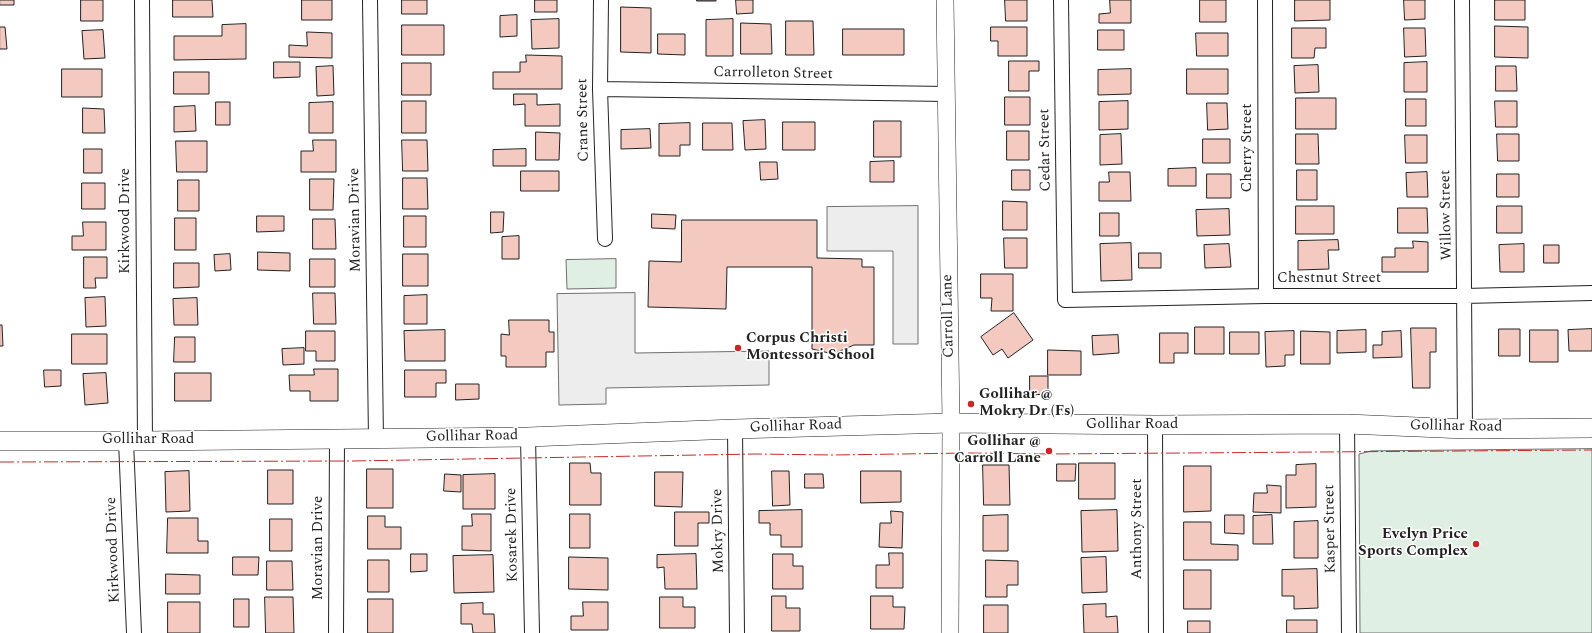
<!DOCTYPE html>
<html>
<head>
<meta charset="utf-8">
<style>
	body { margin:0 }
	canvas { display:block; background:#fff }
</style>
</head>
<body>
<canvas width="1592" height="633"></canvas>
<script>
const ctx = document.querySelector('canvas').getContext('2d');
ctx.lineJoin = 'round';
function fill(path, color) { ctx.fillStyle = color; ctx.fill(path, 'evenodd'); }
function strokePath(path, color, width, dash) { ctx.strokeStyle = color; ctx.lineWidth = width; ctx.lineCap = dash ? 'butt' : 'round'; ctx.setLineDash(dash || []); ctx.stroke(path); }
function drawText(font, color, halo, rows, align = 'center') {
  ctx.font = font + ' Spectral,serif'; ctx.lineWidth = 3; ctx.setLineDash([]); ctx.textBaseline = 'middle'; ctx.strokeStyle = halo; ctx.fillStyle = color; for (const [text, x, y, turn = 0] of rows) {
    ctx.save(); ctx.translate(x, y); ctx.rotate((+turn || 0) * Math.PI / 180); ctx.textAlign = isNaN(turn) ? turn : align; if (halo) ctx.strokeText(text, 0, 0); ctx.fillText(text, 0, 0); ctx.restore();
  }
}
const green = new Path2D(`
	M616,259V288L567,289L566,260Z
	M1592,449V633H1360L1359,454L1371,451Z`);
fill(green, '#e0efe3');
strokePath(green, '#6f6f6f', 1);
const parking = new Path2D(`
	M918,206V344H893V251H827V207Z
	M635,293V353L769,351V385L606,388V404L559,405L557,294Z`);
fill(parking, '#ededed');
strokePath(parking, '#6f6f6f', 1);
const building = new Path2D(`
	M0,0H14V5H0Z
	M81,0H103V21H81Z
	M173,0H212L213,17H173Z
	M302,0H332V20H302Z
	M402,0H427V14H402Z
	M535,0H557V12H535Z
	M697,0H716V1H697Z
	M736,0H753V13L737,14Z
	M1005,0H1027V21H1006Z
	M1110,0H1131V23H1099V14L1110,13Z
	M1200,0H1226V22H1200Z
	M1295,0H1330V20L1295,21Z
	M1404,0H1425V19L1405,20Z
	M1495,0H1525V20H1495Z
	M621,7L651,8V53L621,52Z
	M517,15V36L500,37V16Z
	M559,19V48L532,49L531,20Z
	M733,19V56H706V20Z
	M786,21H813L814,55H786Z
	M741,23L771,24L772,54H741Z
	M246,24V59L174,60V36H222V25Z
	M402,25H444V55H402Z
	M1495,26L1528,27V58L1495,57Z
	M0,27H5L7,49H0Z
	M991,27H1027V56H998V41H991Z
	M1292,28H1326V48H1315L1314,58H1292Z
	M1404,28H1425L1426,56L1405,57Z
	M843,29H904V55H843Z
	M103,30L105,58L84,59L82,31Z
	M1098,30H1124V50H1098Z
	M307,32L332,33V58L289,57V45L307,46Z
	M1196,33H1228V56H1197Z
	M658,34H685V55L658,54Z
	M526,55L562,56V89H493V72H520V62H526Z
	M1009,61H1039V71H1029V91H1009Z
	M274,62H300V77L274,78Z
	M1427,62V92H1404V63Z
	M402,63H431V95H402Z
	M1318,65L1319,92L1295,93L1294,66Z
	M333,66L334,95L317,96L316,67Z
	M1496,66H1516L1517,91H1496Z
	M62,69H102V97H62Z
	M1131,69V94L1098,95V70Z
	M1187,69H1228V94H1187Z
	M174,72H209V94H174Z
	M514,94H537V105L560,104V126H525V104L514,105Z
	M1005,97H1030V125H1005Z
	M1296,98H1336V129H1296Z
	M1406,99H1426V126H1406Z
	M402,101H426V133H402Z
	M1128,101V129L1099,130V102Z
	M1495,101H1517V127H1496Z
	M216,102H230V125H216Z
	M333,102V133H309V103Z
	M1207,103H1227L1228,129L1208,130Z
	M195,106L196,131L174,132V107Z
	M83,108L104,109L105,133H83Z
	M765,120L766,149L745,150L743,121Z
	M874,121H901V157H874Z
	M783,122H815V150H783Z
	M690,123V145H680V156H659V124Z
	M703,123H732L733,150H703Z
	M650,129L651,148L621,149V130Z
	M1007,131H1029V160H1007Z
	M536,132L560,133L559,160H536Z
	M1121,134L1122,164L1100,165V135Z
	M1296,134H1318L1319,164H1296Z
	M1497,134H1519V161H1498Z
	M1405,135H1427V163H1406Z
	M1203,139H1230V163H1203Z
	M313,140H336V172H301V151H313Z
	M402,140H427L428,171H403Z
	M176,141H207V172H177Z
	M84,149H102V173H84Z
	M526,149V166H493V150Z
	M894,161V182H870V162Z
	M760,162H777L778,179L761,180Z
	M1196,168V186H1168V169Z
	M1012,170H1030V190H1012Z
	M1297,170H1317V200H1297Z
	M521,171H559V191H521Z
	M1109,172H1130L1131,201H1099V182H1109Z
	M1427,172L1428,197H1407L1406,173Z
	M1207,174H1231V198H1207Z
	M1497,174H1519V197H1497Z
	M403,178H427L428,209H403Z
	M310,179H334L333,210H310Z
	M178,180H199V211H178Z
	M82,183H105V209H82Z
	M1003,201L1027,202V230H1003Z
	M1296,206H1334V234H1296Z
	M1497,206H1522V233H1497Z
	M1398,208H1427L1428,233H1398Z
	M1229,209L1230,235L1197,236L1196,210Z
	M491,212H504L503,232L491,233Z
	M1100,213H1119V236H1100Z
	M652,214L676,215L675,229L652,228Z
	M257,216H284V231L257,232Z
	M404,216H426V247H404Z
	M175,218H196V250H175Z
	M313,219H335L336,249H313Z
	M682,220H817V258L862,259V267H874V345H854L833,354L812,349V267H727L726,309L648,307L649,261L681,262Z
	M83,222H106V250H72V236H83Z
	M519,236V259H502V237Z
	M1004,238H1027V268H1005Z
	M1338,240L1339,250H1328L1329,269L1298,270V241Z
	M1413,241L1428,242V272H1382V257H1395V248H1413Z
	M1131,243L1132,280L1101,281L1100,244Z
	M1229,244L1231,267L1205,268L1204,245Z
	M1524,244V272H1500L1499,245Z
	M1544,245H1559V263H1544Z
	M258,252L290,253V271L258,270Z
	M1139,253H1161V268H1139Z
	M230,254L231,270L215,271L214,255Z
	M403,254H428V286H403Z
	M84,257H107V278H95L96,288H84Z
	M310,259H335V287H310Z
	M174,263H199V287L174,288Z
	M981,274H1013V311H991L992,298H981Z
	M313,293H335L336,324H314Z
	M427,295V324H404V296Z
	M105,297L106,326L86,327L85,298Z
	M197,298L198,325H174L173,299Z
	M1014,313L1033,340L1008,358L1002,349L993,355L981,337Z
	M509,320H549V332H554V352H546V367H506V356H501V334L509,335Z
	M0,325H2L3,346H0Z
	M1195,327H1224V354H1195Z
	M1411,328H1436V352H1430V388H1413Z
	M1499,329H1520V356H1499Z
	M1592,329V351H1569L1568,330Z
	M445,330V361H405L404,331Z
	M1366,330V352L1337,353V331Z
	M1530,330H1558V362H1530Z
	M306,331H335V361H316V351H306Z
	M1294,331V355H1285V366L1266,367L1265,332Z
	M1301,331L1330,332V364H1301Z
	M1401,331L1402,357L1373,358V345H1382V332Z
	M1230,332H1259V354H1230Z
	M1160,333H1188V353H1174V363H1160Z
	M72,334H107V364H72Z
	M1118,335L1119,353L1093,355L1092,336Z
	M175,337H195V362H174Z
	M304,348V364L283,365L282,349Z
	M1048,350L1081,351V375H1048Z
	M314,369H338V401H310V391H290L289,375H314Z
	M44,370H61V386L45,387Z
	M405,370H446V383H436V397H405Z
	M106,373L108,403L85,405L83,374Z
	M175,373H211V401H175Z
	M1030,376H1048V394L1030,395Z
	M456,384H479V399L456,400Z
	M570,463H590L591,473H601V505H570Z
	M1079,463H1115V499H1079Z
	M1057,464H1076L1075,481H1057Z
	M1316,464V507L1286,508V475H1296V465Z
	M983,465H1009L1010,505H984Z
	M1184,466H1211V511L1184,512Z
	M367,469H393V508H367Z
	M268,470H293V504H268Z
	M189,471L190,511L166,512L165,472Z
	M772,471H789L790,505L773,506Z
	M861,471H901V502L861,503Z
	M655,472H683L682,507L655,506Z
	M445,474L461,475V492L444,491Z
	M495,474V509H463V475Z
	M805,474H823L824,488H805Z
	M1267,485L1281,486V513L1253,512L1254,493H1267Z
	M802,510V547H781V535H770V523H759V511Z
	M1117,510L1118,551L1082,552L1081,511Z
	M891,511L903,512L902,548L879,547L880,523H891Z
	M675,512H709V523H698V546H675Z
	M472,514H491V551L462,550V526H472Z
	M570,514H590V548H570Z
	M1008,515V551H983V516Z
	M1225,515H1244V534L1225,533Z
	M1272,515L1273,544H1253V516Z
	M368,516H385V527H401V549H368Z
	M168,518H198V541H208V553H167Z
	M270,519H292V551H270Z
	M1318,521V558H1294V522Z
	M1184,522H1211V544L1238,545V560H1184Z
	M889,553H903V588H876V565H889Z
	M411,554H427V571L411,572Z
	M696,554L697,589H665L664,567L657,568V555Z
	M773,554H793V566H803V589H773Z
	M493,555L494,592L454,593L453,556Z
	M233,557H259L258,575H233Z
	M569,557L608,558V590L569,589Z
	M1106,557L1107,592L1082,593L1081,558Z
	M368,560H389V592H368Z
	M986,560L1018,561V585H1007V597H986Z
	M267,561H292L293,590H267Z
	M1317,569L1318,608L1294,609V596H1282V570Z
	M1184,570H1211V609H1184Z
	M166,574L200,575V594H166Z
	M772,596H786V608H800V631H772Z
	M871,596H893V607H905L904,629H871Z
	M265,597H293L294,633H266Z
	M660,597H683V607H695V628H660Z
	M234,599H249V627H234Z
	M368,599H393V633H368Z
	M168,602H200V633H168Z
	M583,602H608V630H571V616H583Z
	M483,603V614H494L495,633H473L472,624H461V604Z
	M1106,604V617L1117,616L1118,633H1084L1083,605Z
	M984,605H1008V633H984Z
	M1287,620H1317V633H1287Z
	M1188,621H1210V633H1188Z`);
fill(building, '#f3c9c0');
strokePath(building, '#222', 1);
const minor = new Path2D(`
	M142,0L145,441
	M370,0L376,439
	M601,0L600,89L605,239
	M1061,0L1065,300L1266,296H1464L1592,293
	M1265,0L1266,296
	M1462,0L1465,429
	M600,89L947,94
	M1347,424L1349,633
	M1155,425L1156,633
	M735,429L737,633
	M528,437L532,633
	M126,441L134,633
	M336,633L337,439`);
const tertiary = new Path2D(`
	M945,0L951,423L950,633`);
const secondary = new Path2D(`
	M0,441H145L528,437L735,429L951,423L1155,425L1347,424L1465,429L1592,428`);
strokePath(minor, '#222', 16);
strokePath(tertiary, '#222', 18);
strokePath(secondary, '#222', 20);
strokePath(minor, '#fff', 14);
strokePath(tertiary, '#fff', 17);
strokePath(secondary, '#fff', 19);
strokePath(new Path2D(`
	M0,462L352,461L756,454L833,455L969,453L1048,454L1592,450`), '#c62828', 1, [14, 3, 2, 3]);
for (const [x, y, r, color] of [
	[738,348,4,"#c62828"],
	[971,404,4,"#c62828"],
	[1049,451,4,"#c62828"],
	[1476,544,4,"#c62828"]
]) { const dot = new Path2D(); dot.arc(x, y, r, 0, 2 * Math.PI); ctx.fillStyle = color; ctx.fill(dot); strokePath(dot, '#fff', 1.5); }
drawText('15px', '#222', '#fff', [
	["Carrolleton Street",773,74,1],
	["Crane Street",584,120,-91],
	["Cherry Street",1248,148,-90],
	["Cedar Street",1046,150,-91],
	["Willow Street",1447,215,-91],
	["Moravian Drive",356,220,-91],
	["Kirkwood Drive",126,221,-90],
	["Chestnut Street",1329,279],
	["Carroll Lane",949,316,-91],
	["Gollihar Road",1132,425],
	["Gollihar Road",796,427,-2],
	["Gollihar Road",1456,427,1],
	["Gollihar Road",472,437,-1],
	["Gollihar Road",148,440],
	["Anthony Street",1138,529,-90],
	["Kasper Street",1331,529,-91],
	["Mokry Drive",719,531,-91],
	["Kosarek Drive",513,535,-91],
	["Moravian Drive",319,548,-90],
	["Kirkwood Drive",114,550,-92]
]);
drawText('bold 15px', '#222', '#fff', [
	["Corpus Christi",746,339],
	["Montessori School",746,356],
	["Gollihar @",979,395],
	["Mokry Dr (Fs)",979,412],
	["Gollihar @",1041,442,"right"],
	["Carroll Lane",1041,459,"right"],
	["Evelyn Price",1468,535,"right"],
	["Sports Complex",1468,552,"right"]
], 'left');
</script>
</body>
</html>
